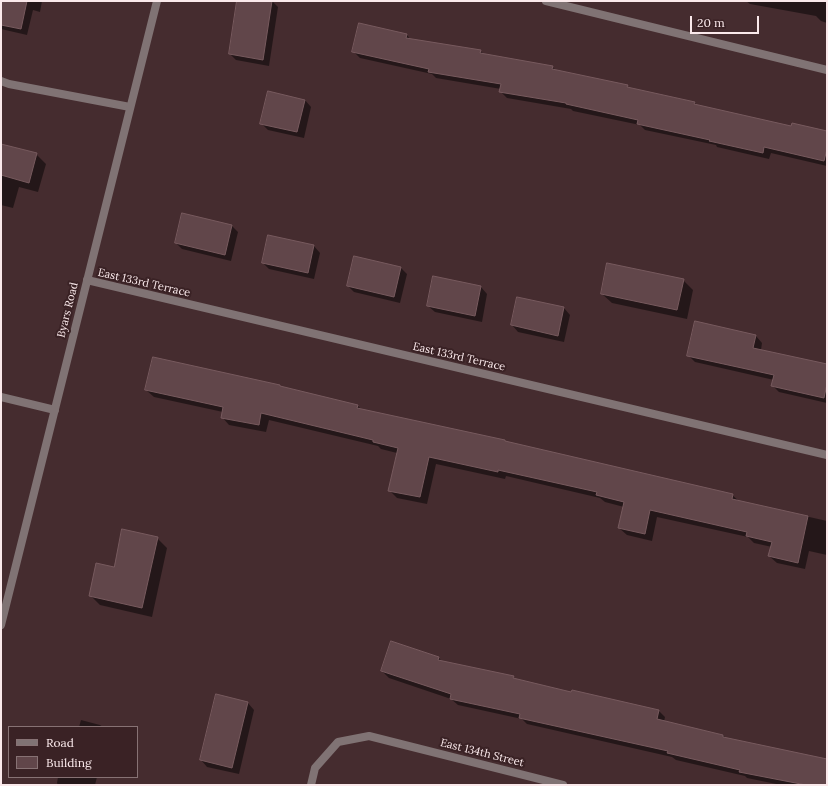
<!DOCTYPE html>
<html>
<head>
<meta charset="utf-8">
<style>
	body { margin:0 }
	#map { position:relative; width:828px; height:786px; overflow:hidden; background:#452c2f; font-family:Lora,serif }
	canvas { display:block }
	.frame { position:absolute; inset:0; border:2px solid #fae9eb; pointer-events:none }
	.legend { position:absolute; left:8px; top:726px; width:130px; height:52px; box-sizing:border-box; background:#3a2225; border:1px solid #877274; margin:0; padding:5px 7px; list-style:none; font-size:12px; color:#fae9eb }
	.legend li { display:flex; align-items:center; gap:8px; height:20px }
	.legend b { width:20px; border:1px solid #877274 }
	.scale { position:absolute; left:690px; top:16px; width:69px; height:18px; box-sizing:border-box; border:2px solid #fae9eb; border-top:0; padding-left:5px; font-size:12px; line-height:14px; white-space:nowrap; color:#fae9eb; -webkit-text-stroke:3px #3a2225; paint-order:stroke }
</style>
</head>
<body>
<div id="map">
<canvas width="828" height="786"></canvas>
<div class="frame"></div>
<ul class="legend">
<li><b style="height:5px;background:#807374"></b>Road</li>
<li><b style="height:11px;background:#61464a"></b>Building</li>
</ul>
<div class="scale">20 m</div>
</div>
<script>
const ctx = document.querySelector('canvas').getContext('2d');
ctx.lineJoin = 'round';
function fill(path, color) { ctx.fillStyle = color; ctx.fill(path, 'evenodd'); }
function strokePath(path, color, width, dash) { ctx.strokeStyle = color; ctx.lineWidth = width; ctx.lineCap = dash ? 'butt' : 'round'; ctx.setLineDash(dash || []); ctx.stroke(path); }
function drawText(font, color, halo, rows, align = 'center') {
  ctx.font = font + ' Lora,serif'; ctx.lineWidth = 4; ctx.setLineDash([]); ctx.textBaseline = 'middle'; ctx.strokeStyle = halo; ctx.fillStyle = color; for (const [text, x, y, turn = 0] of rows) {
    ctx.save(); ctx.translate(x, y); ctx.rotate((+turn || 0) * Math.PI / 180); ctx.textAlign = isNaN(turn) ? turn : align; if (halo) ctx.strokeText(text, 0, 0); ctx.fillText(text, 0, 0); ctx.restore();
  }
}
fill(new Path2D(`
	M1,1H42L40,12L33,10L27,35L1,29Z
	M238,1H272L278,7L269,66L236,60L230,54Z
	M746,1H827V23L821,21L816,16L750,4Z
	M407,35L411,40L480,51L484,54L552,67L556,70L627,86L629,88L694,102L698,106L792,127L827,132V166L771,153L769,159L717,147L716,145L645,130L640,125L573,111L571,109L507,98L500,91L501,89L436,78L432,74L360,58L353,51Z
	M305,100L311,107L304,138L268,130L261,123Z
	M1,145L36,154L46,164L38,192L19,187L13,208L1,205Z
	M232,226L238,232L231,261L182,249L176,243Z
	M314,246L320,253L314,279L269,269L263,263Z
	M401,268L407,274L400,303L354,292L348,286Z
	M434,278L481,287L487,294L482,322L435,312L428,306Z
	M683,280L693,290L687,319L612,303L602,294Z
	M518,298L564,308L570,315L564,342L518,332L512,325Z
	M696,323L756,336L762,343L761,350L827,365V403L779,392L773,386L774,380L695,362L688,355Z
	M280,386L282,388L357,405L362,410L732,495L739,501L827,521V555L809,551L805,569L777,563L769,556L772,547L754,543L748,537L657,517L652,541L627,535L619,528L624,507L605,502L600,498L506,476L505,479L436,464L427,504L397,498L389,490L397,453L381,449L378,446L269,420L266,432L229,425L222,417L223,412L154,397L146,390Z
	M157,538L167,548L152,617L100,605L91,596L114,568Z
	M391,642L439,658L443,663L513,677L516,680L572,693L658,710L665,717L664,722L723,735L726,738L827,760V785H781L747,778L745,776L676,760L672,757L527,724L522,719L458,705L451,699L389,678L382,671Z
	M216,696L248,703L254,710L239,774L207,767L201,760Z
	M81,720L100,725L103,727H79Z
	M58,777H97L95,785H58L57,783Z`), '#0007');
const building = new Path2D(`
	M1,1H27L21,29L1,25Z
	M237,1H272L263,60L229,54Z
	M359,23L407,34L406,38L481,50L480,53L553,66L552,69L628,85L627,87L695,102L694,104L791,126L792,123L827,131V149L824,161L764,147L763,153L709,141L710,140L637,124L638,120L566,104V103L499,92L501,84L428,72L429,69L352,52Z
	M268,91L305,100L297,132L260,124Z
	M1,144L37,153L29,183L1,175Z
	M182,213L232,225L225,255L175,243Z
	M268,235L314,245L308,273L262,263Z
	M354,256L401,267L394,297L347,286Z
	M607,263L684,279L677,310L601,294Z
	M433,276L481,286L475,316L427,306Z
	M517,297L564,307L558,336L511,325Z
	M695,321L756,335L753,348L827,364V384L824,398L771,386L774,375L687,356Z
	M153,357L280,385V386L358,405L357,408L505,440V441L733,494L732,499L808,516L798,563L768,556L772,542L746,536L747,532L650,510L645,534L618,528L624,502L596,495L597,492L498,470V472L429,457L420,497L388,491L398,448L373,442V440L261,413L259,425L221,418L223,407L145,390Z
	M122,529L158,537L142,608L89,596L96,563L114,567Z
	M391,641L439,657L438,660L514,676L513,678L571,692L572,690L659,710L657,719L723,735V737L827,759V785H806L739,772L740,770L667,753L668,751L519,718L520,714L450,699L451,694L381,671Z
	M216,694L248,702L232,768L200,760Z`);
fill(building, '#61464a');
strokePath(building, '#775a5e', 1);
strokePath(new Path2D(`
	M546,1L827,70
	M1,81L9,84L130,107
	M87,280L827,455
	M1,397L55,410
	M311,785L315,768L338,742L369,736L563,785`), '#807374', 8);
strokePath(new Path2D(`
	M1,625L157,1`), '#807374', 8);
drawText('11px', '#fae9eb', '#3a2225', [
	["East 133rd Terrace",144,283,13],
	["Byars Road",68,310,-76],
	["East 133rd Terrace",459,357,13],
	["East 134th Street",482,753,14]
]);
</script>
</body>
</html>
